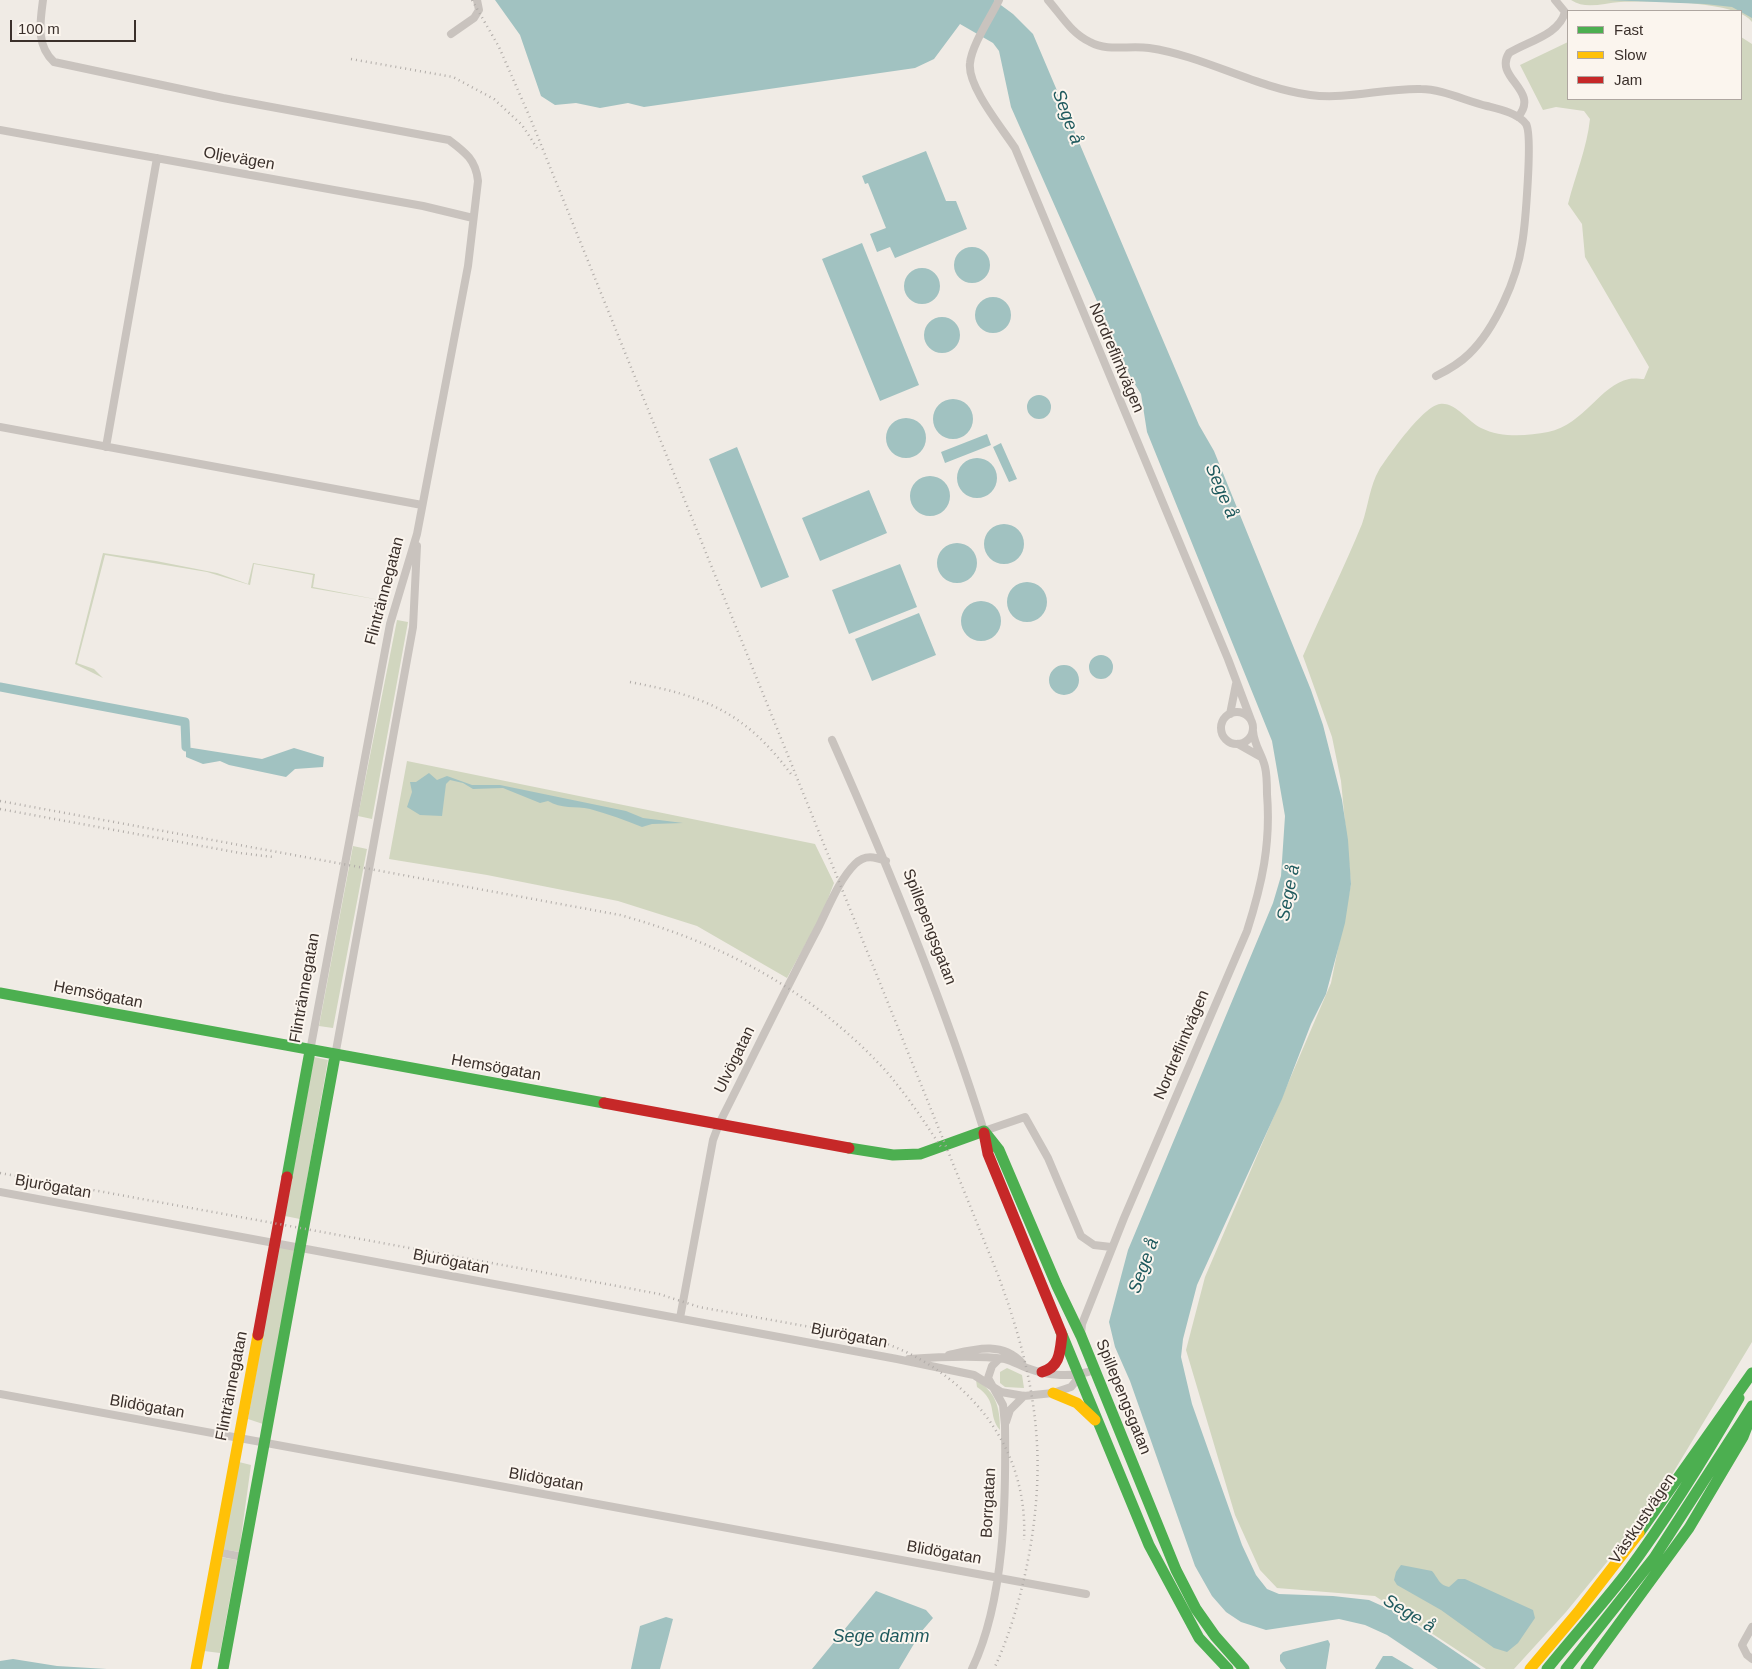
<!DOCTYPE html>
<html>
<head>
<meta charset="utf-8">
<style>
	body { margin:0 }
	#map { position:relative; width:1752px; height:1669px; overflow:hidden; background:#f0ebe5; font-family:Helvetica,sans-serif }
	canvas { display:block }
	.legend { position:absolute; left:1567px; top:10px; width:175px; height:90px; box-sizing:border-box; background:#fbf5ee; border:1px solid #aea6a0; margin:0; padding:6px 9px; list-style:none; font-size:15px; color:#3b302b }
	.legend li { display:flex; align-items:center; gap:10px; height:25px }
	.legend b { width:25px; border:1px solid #aea6a0 }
	.scale { position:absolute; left:10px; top:20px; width:126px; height:22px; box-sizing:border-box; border:2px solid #3b302b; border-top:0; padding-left:6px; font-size:15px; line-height:18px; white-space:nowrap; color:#3b302b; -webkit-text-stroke:4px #fbf5ee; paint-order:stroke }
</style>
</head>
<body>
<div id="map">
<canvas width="1752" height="1669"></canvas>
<ul class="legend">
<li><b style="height:6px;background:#4caf50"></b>Fast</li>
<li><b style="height:6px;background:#ffc107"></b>Slow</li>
<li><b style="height:6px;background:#c62828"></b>Jam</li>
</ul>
<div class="scale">100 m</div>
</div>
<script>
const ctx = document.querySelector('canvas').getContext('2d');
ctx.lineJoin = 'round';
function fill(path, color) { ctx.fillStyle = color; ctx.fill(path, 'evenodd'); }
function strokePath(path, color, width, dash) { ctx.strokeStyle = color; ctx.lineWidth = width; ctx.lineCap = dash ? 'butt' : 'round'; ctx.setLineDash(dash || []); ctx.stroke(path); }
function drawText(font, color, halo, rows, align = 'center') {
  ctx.font = font + ' Helvetica,sans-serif'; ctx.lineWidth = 4; ctx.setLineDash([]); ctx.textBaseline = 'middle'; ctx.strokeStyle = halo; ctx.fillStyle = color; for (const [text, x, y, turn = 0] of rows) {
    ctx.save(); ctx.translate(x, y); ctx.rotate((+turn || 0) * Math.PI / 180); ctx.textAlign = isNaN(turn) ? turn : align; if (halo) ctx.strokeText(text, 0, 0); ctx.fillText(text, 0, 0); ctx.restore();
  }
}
fill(new Path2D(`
	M1571,0H1752V22C1736,0 1649,1 1620,2C1603,3 1586,10 1571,0Z
	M1741,37L1752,44V1342L1653,1506L1566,1612L1514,1669H1486L1375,1596L1277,1588L1260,1570L1235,1515L1186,1350L1205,1277L1331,983L1351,884L1341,781L1332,737L1303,656C1322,612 1344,568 1362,524C1368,507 1370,485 1379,470C1389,455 1423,406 1440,404C1456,402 1468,422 1481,428C1501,438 1527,436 1548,432C1585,424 1600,385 1629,379C1634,378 1640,379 1644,379L1649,367L1585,257L1582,224L1568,204C1575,176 1587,148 1590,119L1584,111L1556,107L1543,110L1520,65L1568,42V99H1741Z
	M103,553L156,561L217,573L248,584L253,563L315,574L313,587L380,600L311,588L313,575L254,564L250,585L207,572L105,555L77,663L94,669L103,678L75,664Z
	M397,620L408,622L372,819L358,816Z
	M407,761L815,844L834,883L823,912L787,978L697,926L618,901L487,875L389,859Z
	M353,846L367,849L333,1028L319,1026Z
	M314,1057L328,1060L300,1219L285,1216Z
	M278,1247L295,1250L263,1424L248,1419Z
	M1007,1368L1022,1375L1024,1388L1005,1387L1000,1383V1372Z
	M976,1380C996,1392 1000,1407 1000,1430C987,1415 999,1402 977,1387Z
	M239,1462L251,1465L239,1552L222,1549Z
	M220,1557L237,1560L220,1653L204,1651Z`), '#d1d6bf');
fill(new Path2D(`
	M495,0H994L1013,14L1033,34L1199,425L1214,451L1311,690L1323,725L1342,800L1348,840L1351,884L1345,923L1326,994L1311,1024L1282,1099L1197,1285L1183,1339L1181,1357L1192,1404L1242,1545L1256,1575L1267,1589L1279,1594L1333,1596L1369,1600L1400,1614L1481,1669H1438L1387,1635L1365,1625L1339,1619L1266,1630L1241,1622L1226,1612L1212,1596L1195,1566L1130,1381L1115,1347L1109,1322L1128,1250L1273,903L1281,876L1285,816L1272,741L1147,432L1141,394L1131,378L1011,107L999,51L993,43L960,24L934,59L915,68L644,107L628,103L600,108L576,103L555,105L541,96L520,35Z
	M1607,0H1752V18L1732,7L1705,4Z
	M926,151L946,201H956L967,229L895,258L890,247L877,252L870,234L886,228L868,183L865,184L862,176Z
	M862,243L919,385L880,401L822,259Z
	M954 265a18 18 0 1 1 36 0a18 18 0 1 1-36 0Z
	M904 286a18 18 0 1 1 36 0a18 18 0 1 1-36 0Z
	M975 315a18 18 0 1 1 36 0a18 18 0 1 1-36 0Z
	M924 335a18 18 0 1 1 36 0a18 18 0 1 1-36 0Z
	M1027 407a12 12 0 1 1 24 0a12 12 0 1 1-24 0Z
	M933 419a20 20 0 1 1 40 0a20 20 0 1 1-40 0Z
	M886 438a20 20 0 1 1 40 0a20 20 0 1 1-40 0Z
	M987,434L991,445L945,463L941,452Z
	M1001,443L1017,479L1009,482L993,447Z
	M737,447L789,577L761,588L709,459Z
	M957 478a20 20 0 1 1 40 0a20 20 0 1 1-40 0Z
	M910 496a20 20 0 1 1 40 0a20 20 0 1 1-40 0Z
	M869,490L887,533L820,561L802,518Z
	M984 544a20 20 0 1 1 40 0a20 20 0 1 1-40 0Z
	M937 563a20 20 0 1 1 40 0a20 20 0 1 1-40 0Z
	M900,564L917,607L849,634L832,590Z
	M1007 602a20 20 0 1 1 40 0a20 20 0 1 1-40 0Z
	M961 621a20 20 0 1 1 40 0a20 20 0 1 1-40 0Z
	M919,613L936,655L872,681L855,639Z
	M1089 667a12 12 0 1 1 24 0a12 12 0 1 1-24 0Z
	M1049 680a15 15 0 1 1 30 0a15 15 0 1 1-30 0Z
	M186,747L262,759L294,748L324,757L323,767L295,769L286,777L229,765L220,761L203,764L186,757Z
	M429,773L437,780L447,776L472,785H500L626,811L643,818L683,823L652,824L642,827C625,820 608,814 590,809C575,806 561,809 548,801L540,803L503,788L473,789L463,783L450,780L446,784L442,816L420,815L407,807L412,792L410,782H416Z
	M1401,1565L1432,1571C1438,1578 1439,1585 1449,1587L1458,1579H1465L1533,1610L1535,1618L1518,1643L1507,1652L1494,1648L1441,1610L1397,1585L1394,1580L1396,1572Z
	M876,1591L926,1610L933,1618L921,1632L899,1669H812Z
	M666,1617L673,1619L660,1669H631L640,1626Z
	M1328,1640L1330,1644L1326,1669H1286L1280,1661V1655L1283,1652Z
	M1383,1656H1392L1414,1669H1375Z
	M13,1659L57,1666L107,1669H0V1661Z`), '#a1c2c1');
strokePath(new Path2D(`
	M0,687L185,722L186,747`), '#a1c2c1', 9);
strokePath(new Path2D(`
	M43,0C40,23 36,45 54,62L223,98L449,140C465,152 476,160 478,181L468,266L417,534L390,624L310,1051
	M999,0C991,17 972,44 970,63C967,86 1002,128 1015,148L1228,659L1251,720
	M1048,0C1062,16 1071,33 1090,42C1108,52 1129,45 1149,48C1204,56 1254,87 1310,95C1347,100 1384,88 1421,89C1442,89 1466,101 1487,106C1499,109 1518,113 1526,124C1533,135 1525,227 1522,244C1517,279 1495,329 1469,354C1459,364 1448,370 1436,376
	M451,34L474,18L479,10L477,0
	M1518,117C1541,90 1493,78 1509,53C1528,41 1559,35 1565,12L1555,0
	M0,130L423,206L473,218
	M0,427L422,505
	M106,447L157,158
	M1221 728a16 16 0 1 1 32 0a16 16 0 1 1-32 0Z
	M1230,714L1236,684
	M832,740C889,868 942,997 984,1131L1025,1117L1048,1158L1081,1236L1094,1245L1111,1247
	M1238,744L1261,757
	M335,1056L413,627L417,546
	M0,1192L897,1359L974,1375L1001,1392L1024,1396L1053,1393L1071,1387L1080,1376
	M680,1318L713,1140L719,1124C752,1059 783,994 817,930C828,909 838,881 855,864C865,854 875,857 886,861
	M1081,1334L1082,1324L1124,1218L1247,931C1262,884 1271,844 1267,794C1267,786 1267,775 1265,767C1262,754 1254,745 1253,731
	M949,1355C975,1349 1002,1341 1022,1363
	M909,1359C939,1357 975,1355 1005,1359C1013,1361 1019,1365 1027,1368C1048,1376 1073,1378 1094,1370
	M0,1394L1086,1594
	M1006,1422L1010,1410L1024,1396
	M217,1552L243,1557
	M1752,1627L1742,1645L1747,1655L1752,1659
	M972,1669C1005,1600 1006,1501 1005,1425L1003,1405L988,1378L992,1366L999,1359`), '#c9c3be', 8);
strokePath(new Path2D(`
	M0,993L604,1103
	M984,1131L999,1150L1057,1286L1081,1336L1176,1570L1196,1609L1215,1636L1244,1669
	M849,1148L893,1155L920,1154L984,1131
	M287,1177L310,1051
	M1061,1332L1149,1545L1199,1638L1228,1669
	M1639,1533L1752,1373
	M223,1669L335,1056
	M1547,1669C1573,1637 1600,1607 1625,1575C1667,1518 1704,1459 1739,1398
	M1566,1669L1654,1558L1752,1406
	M1586,1669L1689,1528L1743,1437L1752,1414`), '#4caf50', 11);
strokePath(new Path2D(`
	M1053,1393L1077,1403L1095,1420
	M196,1669L258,1335
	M1530,1669L1578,1612L1639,1533`), '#ffc107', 11);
strokePath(new Path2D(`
	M604,1103L849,1148
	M984,1133L988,1154L1061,1332
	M258,1335L287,1177
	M1042,1372C1060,1367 1060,1352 1062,1335`), '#c62828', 11);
strokePath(new Path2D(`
	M472,0L499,47L531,120L998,1275C1018,1329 1034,1385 1037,1444C1041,1515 1024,1604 994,1669
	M351,59L453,77L494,99L522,125L537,148
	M630,682C704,696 744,711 791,774
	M0,801L620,915C724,944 811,990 885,1070C906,1094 924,1121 941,1147
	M0,809L240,853L273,857
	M0,1173L617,1286L659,1294L699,1307L866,1337C959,1363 1029,1440 1024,1540`), '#b1aca8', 2.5, [1, 4]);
drawText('16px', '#3b302b', '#fbf5ee', [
	["Oljevägen",239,159,10],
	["Nordreflintvägen",1116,358,67],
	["Flintrännegatan",385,591,-75],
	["Spillepengsgatan",929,927,69],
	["Flintrännegatan",305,988,-80],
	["Hemsögatan",98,995,11],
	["Nordreflintvägen",1182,1045,-67],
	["Ulvögatan",735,1060,-64],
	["Hemsögatan",496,1068,10],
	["Bjurögatan",53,1187,10],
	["Bjurögatan",451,1262,11],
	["Bjurögatan",849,1336,11],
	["Flintrännegatan",232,1386,-79],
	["Spillepengsgatan",1123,1397,68],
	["Blidögatan",147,1407,10],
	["Blidögatan",546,1480,10],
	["Borrgatan",989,1503,-87],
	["Västkustvägen",1643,1519,-56],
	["Blidögatan",944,1553,10]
]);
drawText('italic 18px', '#1f5a5e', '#fbf5ee', [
	["Sege å",1067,117,70],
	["Sege å",1221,491,67],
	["Sege å",1289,893,-79],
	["Sege å",1144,1266,-70],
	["Sege å",1409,1614,31],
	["Sege damm",881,1637]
]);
</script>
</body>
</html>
